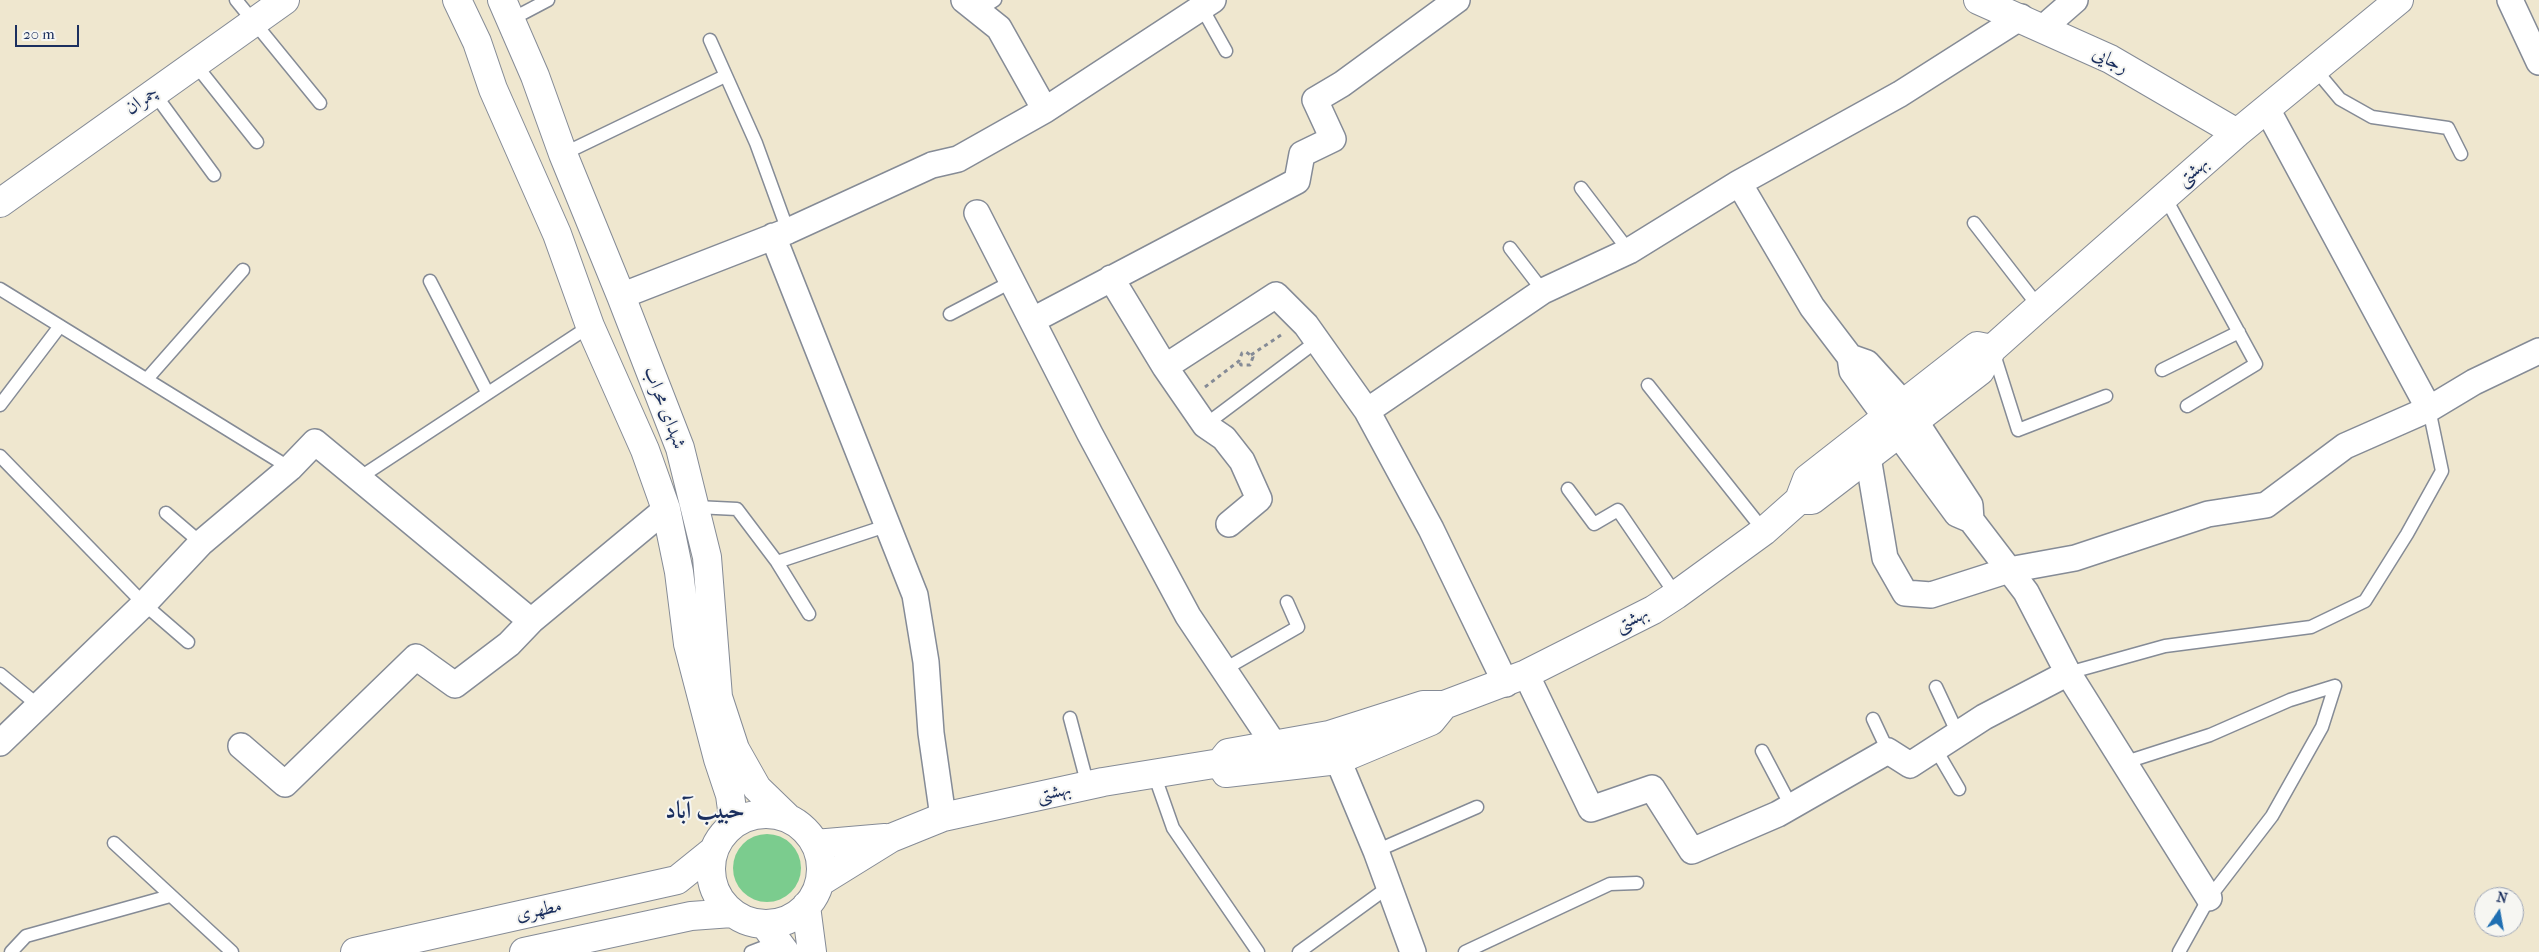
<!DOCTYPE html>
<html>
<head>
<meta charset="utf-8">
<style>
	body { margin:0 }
	#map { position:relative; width:2539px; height:952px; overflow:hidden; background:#efe7cf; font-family:"IM FELL French Canon",serif }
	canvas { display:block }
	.north { position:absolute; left:2474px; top:887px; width:50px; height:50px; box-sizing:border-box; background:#f6f6f2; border:1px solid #9ea6b7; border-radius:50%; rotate:12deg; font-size:14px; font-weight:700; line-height:20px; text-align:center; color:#1b2f5e }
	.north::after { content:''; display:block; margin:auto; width:18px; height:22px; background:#1f6fb2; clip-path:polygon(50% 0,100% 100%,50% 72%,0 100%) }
	.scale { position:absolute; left:15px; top:25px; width:64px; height:22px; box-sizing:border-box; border:2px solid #1b2f5e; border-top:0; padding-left:6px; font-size:15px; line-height:18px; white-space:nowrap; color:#1b2f5e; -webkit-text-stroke:4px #f6f6f2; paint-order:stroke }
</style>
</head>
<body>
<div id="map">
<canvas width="2539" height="952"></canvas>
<div class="north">N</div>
<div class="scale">20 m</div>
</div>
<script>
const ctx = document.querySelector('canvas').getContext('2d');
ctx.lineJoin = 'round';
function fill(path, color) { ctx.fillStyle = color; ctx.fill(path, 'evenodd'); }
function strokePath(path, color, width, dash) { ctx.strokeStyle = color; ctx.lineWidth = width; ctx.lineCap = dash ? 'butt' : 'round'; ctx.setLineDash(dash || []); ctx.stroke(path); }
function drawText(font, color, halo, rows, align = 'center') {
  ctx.font = font + ' "IM FELL French Canon",Amiri,serif'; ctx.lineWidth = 4; ctx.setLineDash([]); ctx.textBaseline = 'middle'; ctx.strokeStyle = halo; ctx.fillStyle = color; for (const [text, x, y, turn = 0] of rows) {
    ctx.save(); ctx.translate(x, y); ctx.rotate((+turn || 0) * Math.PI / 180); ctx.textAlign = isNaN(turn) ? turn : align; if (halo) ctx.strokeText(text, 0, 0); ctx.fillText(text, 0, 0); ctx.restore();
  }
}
fill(new Path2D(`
	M733 868a34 34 0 1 1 68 0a34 34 0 1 1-68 0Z`), '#7bcc8e');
const service = new Path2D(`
	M236,0L320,103
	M1202,8L1226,51
	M978,11L995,0
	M512,19L548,0
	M710,40L756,143L788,231
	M195,64L257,142
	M2315,69L2340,99L2372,117L2448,128L2461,154
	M154,93L214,175
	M563,154L725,76
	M1581,188L1629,251
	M2165,197L2256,364L2187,406
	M1974,223L2039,307
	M1510,248L1543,291
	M430,281L487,392
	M0,289L290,468
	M950,314L1011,282
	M1993,351L2018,430L2106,396
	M2162,370L2239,332
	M147,379L243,270
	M1648,385L1764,531
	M0,405L60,326
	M1205,425L1317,341
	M0,456L144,604L188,642
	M359,478L590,326
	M1568,489L1594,524L1618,510L1676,595
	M696,507L737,509L777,562L809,614
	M166,513L201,543
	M777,562L886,526
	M1223,670L1298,627L1287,602
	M2068,673L2165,646L2311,627L2365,601L2407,534L2442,471L2429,409
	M0,674L39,706
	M1936,687L1958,734
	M1070,718L1088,786
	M1873,719L1888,751
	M1935,748L1959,789
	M1762,751L1791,806
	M2123,763L2210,735L2290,700L2335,686
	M1154,774L1173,828L1258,952
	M114,843L232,952
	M1376,851L1477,807
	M11,952L26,936L170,896
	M751,952L777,942
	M1299,952L1387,888
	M1465,952L1610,884L1637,883
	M2179,952L2209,898L2272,816L2322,727L2335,686`);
const minor = new Path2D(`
	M964,0L999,28L1045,110
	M2510,0L2539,62
	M2043,28L2075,0
	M2267,109L2429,409
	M1739,183L1812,307L1850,357L1867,363L1904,404L1970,505L1971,520L1957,514L1852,371L1850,357
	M977,213L1090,434L1188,616L1275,746
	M773,236L915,595L926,662L931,733L943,817
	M1111,278L1165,367L1205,425L1224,438L1242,461L1259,499L1229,524
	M621,296L788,231L932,165L958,159L1045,110L1213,0
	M1033,320L1297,181L1302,154L1333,139L1315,100L1342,84L1457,0
	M1165,367L1276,295L1306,325L1367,411L1431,529L1506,684
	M1367,411L1543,291L1629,251L1739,183L1900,94L2021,17
	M1868,457L1885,558L1905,593L1931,595L2009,570L2075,558L2208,514L2266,505L2345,446L2429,409L2474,382L2539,351
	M1971,520L2026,592L2068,673L2209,898
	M1526,674L1591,809L1652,788L1692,851L1778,814L1888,751L1910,765L1984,717L2068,673
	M0,743L144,604L201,543L290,468L315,442L531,621
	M241,746L285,784L416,657L455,685L509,644L531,621L666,509
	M1338,760L1376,851L1413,952`);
const tertiary = new Path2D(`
	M457,0L477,42L493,89L557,234L590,326L645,450L666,509L679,572L688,644L718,759L730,795L734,824
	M502,0L535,76L563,154L621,296L680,448L707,557L718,697L735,749L757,788L788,818
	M1978,0L2110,59L2237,133
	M0,203L285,0
	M1799,500H1812L1980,371L1992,349L2039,307L2237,133L2399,0
	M1220,763L1226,773L1338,760L1431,721L1444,705
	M711 869a55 55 0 1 1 110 0a55 55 0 1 1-110 0Z
	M815,844L885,838
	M820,882L891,838L943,817L1103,782L1220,763L1228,753L1329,735L1423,705H1444L1526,674L1653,610L1676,595L1764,531L1799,500L1807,479L1977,346L1992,349
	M806,906L812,952
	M765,925L785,952
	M355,952L677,880L713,851
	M524,952L691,916L732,913`);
strokePath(service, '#858b96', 15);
strokePath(minor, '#858b96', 28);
strokePath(tertiary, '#858b96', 30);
strokePath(new Path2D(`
	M1251,355L1284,333
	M1205,387L1239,361L1242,353L1246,352L1253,357L1250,365H1241L1239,361`), '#858b96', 3, [4, 4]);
strokePath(service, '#fff', 12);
strokePath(minor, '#fff', 25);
strokePath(tertiary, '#fff', 28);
drawText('19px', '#1b2f5e', '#f6f6f2', [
	["رجایی",2110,61,28],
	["چمران",142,101,-35],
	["بهشتی",2193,172,-41],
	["شهدای محراب",664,408,69],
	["بهشتی",1632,620,-27],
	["بهشتی",1054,793,-12],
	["مطهری",539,911,-12]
]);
drawText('bold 24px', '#1b2f5e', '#f6f6f2', [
	["حبیب آباد",705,812]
]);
</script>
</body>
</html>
